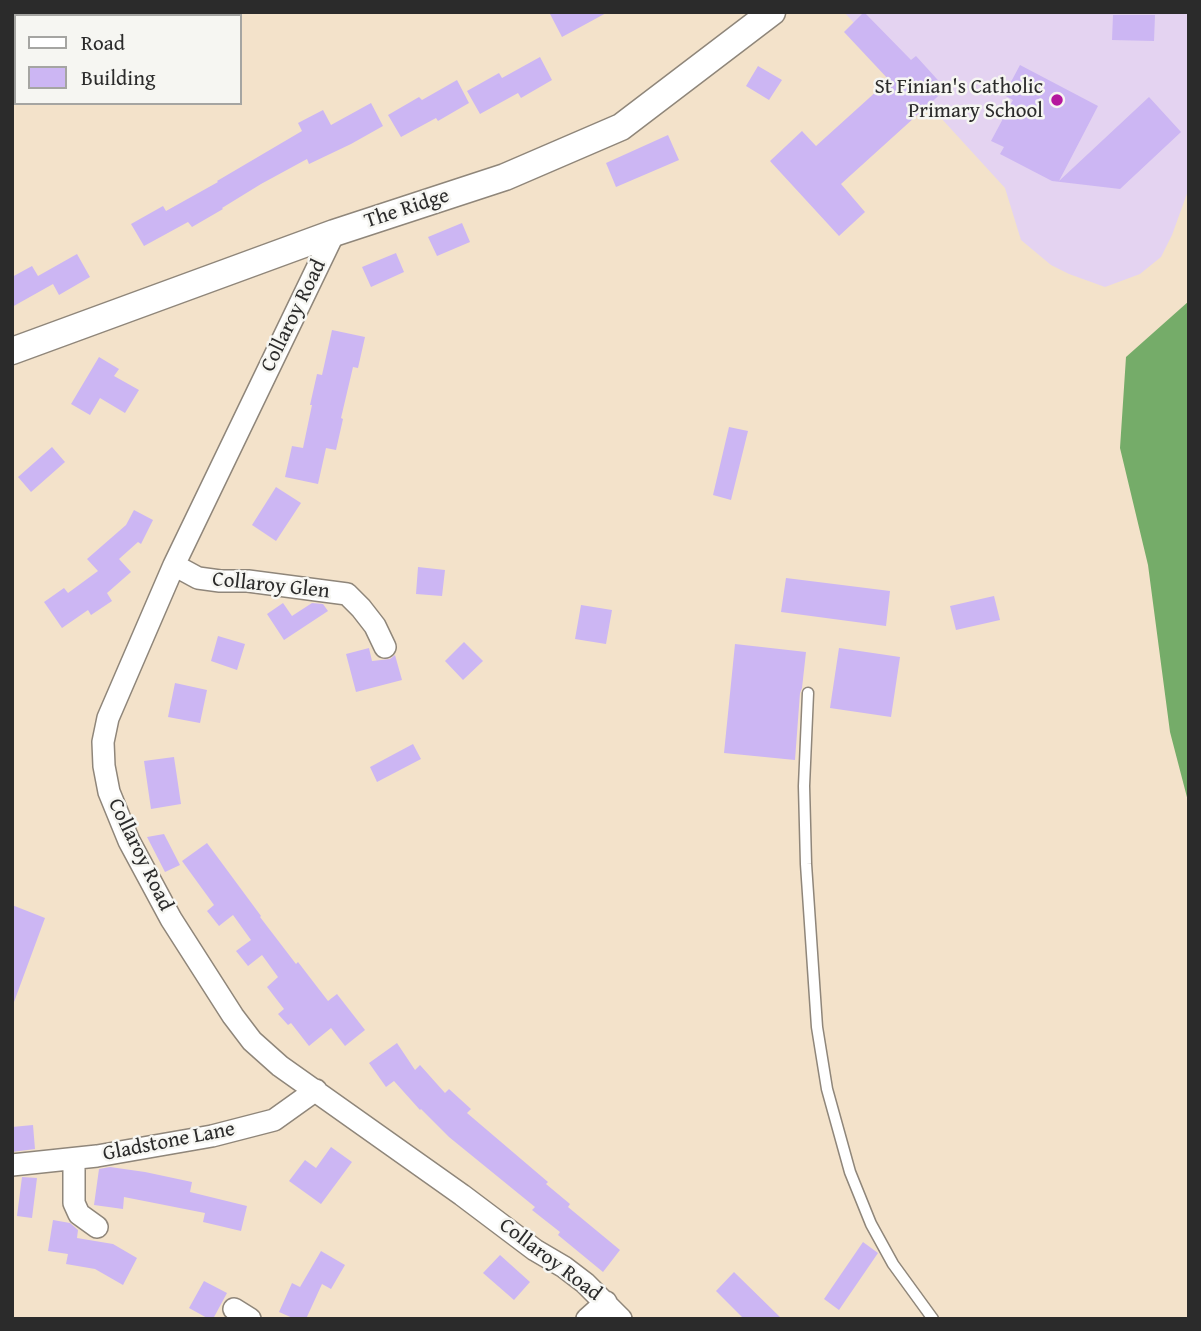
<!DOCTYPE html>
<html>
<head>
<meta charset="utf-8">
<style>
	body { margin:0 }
	#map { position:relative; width:1201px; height:1331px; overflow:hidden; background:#f3e2ca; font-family:"Gentium Book Plus",serif }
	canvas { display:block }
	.frame { position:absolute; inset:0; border:14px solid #2b2b2b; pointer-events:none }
	.legend { position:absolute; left:14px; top:14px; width:228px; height:91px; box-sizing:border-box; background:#f6f6f2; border:2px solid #a5a5a2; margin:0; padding:9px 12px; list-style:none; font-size:21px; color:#2b2b2b }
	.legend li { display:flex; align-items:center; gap:14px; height:35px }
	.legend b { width:35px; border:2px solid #a5a5a2 }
</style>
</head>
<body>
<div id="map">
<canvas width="1201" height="1331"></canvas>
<div class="frame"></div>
<ul class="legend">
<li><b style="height:9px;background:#fff"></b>Road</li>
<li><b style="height:19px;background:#ccb6f3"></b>Building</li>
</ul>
</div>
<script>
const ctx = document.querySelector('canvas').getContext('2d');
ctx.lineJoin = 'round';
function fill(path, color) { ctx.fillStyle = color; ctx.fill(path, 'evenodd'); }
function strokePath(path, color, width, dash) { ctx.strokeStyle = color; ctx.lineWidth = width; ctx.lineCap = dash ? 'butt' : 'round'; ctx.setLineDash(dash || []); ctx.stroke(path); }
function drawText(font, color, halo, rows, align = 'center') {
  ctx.font = font + ' "Gentium Book Plus",serif'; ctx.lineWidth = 5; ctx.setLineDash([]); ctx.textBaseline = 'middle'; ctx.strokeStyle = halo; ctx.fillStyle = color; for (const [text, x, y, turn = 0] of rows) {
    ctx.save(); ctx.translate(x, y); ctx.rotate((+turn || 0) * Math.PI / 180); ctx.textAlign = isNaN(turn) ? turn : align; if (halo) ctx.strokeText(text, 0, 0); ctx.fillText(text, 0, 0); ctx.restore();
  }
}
fill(new Path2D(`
	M844,12H1189V188L1172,235L1161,257L1140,274L1105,287L1069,274L1051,265L1021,240L1005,188Z`), '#e4d3f1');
fill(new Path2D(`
	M1189,301V805L1170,732L1148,565L1120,448L1126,357Z`), '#75ac69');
fill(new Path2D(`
	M549,12H608L562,37Z
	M864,12L911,60L916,56L946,89L841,184L865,212L839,236L770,161L802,131L816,146L889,80L844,32Z
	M1113,15H1155L1154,41L1112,40Z
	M540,57L552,80L521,98L518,93L480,114L467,91L499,73L502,78Z
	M1020,65L1098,106L1059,181L1149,97L1181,132L1120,189L1052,181L1000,154L1004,147L991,141L1013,100L1004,95Z
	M758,66L782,80L769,100L746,86Z
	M457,80L469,103L438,121L436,118L401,137L388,115L419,97L422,100Z
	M371,103L383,126L351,144L309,164L307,159L261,184L222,208L223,209L192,227L188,222L144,246L131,224L163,206L166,211L218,182L217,181L302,131L298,123L323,110L331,125Z
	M668,135L679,160L616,187L606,163Z
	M462,223L470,242L437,256L428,237Z
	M396,253L404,272L371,287L362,267Z
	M77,254L90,277L59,295L53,284L12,307V277L32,266L38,276Z
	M332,330L365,337L358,368L353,367L341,418L343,419L336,450L326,448L318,484L285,477L292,446L303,448L312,405H310L317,374L322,375Z
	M99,357L119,369L114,376L139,390L125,413L100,398L90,415L71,404Z
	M729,427L748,431L731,500L713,495Z
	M52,447L65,462L31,492L18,477Z
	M276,487L301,503L276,541L252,525Z
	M134,510L153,520L141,544L138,542L119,559L131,572L107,593L112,601L91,615L88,610L62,628L44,602L64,588L68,593L98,571L87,559L126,525Z
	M418,567L445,570L442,596L416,594Z
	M786,578L890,591L886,626L781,612Z
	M994,596L1000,620L956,630L950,606Z
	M283,603L292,616L312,603L323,604L328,611L284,640L267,614Z
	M581,605L612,610L606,644L575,639Z
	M218,636L245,644L237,670L211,661Z
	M464,642L483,661L463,680L445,661Z
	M735,644L806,652L802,688L800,693L795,760L724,753Z
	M369,648L372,661L390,659L395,655L402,680L356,692L346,654Z
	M839,648L900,657L891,717L830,708Z
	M175,683L207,690L200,723L168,717Z
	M413,744L421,759L377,782L370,767Z
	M174,757L181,804L151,809L144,761Z
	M164,834L180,865L165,872L147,837Z
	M207,843L261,916L260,917L296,964L298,962L328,1001L337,994L365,1030L345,1046L331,1028L309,1046L291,1023L288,1025L278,1014L284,1009L267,987L278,977L262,955L248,966L236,951L251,940L233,915L219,926L207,911L214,905L182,861Z
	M12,905L45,918L14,1002H12Z
	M397,1043L415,1070L420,1065L445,1093L449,1089L471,1109L467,1113L548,1182L546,1184L570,1204L568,1207L620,1250L603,1272L558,1235L560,1232L532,1210L535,1207L449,1137L421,1109L420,1110L394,1081L386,1087L369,1063Z
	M33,1125L35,1149L12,1152V1127Z
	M331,1147L352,1162L321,1204L289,1181L305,1160L316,1168Z
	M110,1167L145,1172L192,1182L190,1192L247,1206L241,1231L203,1222L205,1213L124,1197L123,1209L94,1205L99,1169Z
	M22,1177L37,1178L32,1218L17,1216Z
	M53,1220L70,1223L78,1230L77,1238L113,1244L137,1258L123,1285L95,1269L66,1264L68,1254L48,1251Z
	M863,1242L878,1253L839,1310L824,1299Z
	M321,1251L345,1265L331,1289L322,1284L306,1319H295L279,1312L292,1283L300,1287Z
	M500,1255L530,1282L514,1300L483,1273Z
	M734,1272L782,1319H744L716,1291Z
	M204,1281L227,1293L213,1319H209L189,1308Z`), '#ccb6f3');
const service = new Path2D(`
	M808,693L804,786L806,864L817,1027L827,1089L850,1172L871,1224L893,1264L933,1319`);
const minor = new Path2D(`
	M334,233L174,565L108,718L103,742L104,766L109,792L129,841L171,919L233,1016L252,1041L280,1066L462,1195L535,1250L564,1267L585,1283L621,1319
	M174,565L198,578L220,581H248L347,594L361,608L375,626L385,647
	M74,1159V1203L79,1214L97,1227
	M12,1165L97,1156L212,1136L274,1120L316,1090
	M234,1309L250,1319
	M587,1319L606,1302`);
const tertiary = new Path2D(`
	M12,351L334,233L505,177L621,127L772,12`);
strokePath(service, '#8f867a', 13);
strokePath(minor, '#8f867a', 24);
strokePath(tertiary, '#8f867a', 29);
strokePath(service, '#fff', 10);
strokePath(minor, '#fff', 21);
strokePath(tertiary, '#fff', 26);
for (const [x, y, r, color] of [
	[1057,100,7,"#b5179e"]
]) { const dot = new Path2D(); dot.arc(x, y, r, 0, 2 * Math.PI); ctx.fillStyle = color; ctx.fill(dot); strokePath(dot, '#f6f6f2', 2.5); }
drawText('21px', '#2b2b2b', '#f6f6f2', [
	["St Finian's Catholic",1043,88],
	["Primary School",1043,112]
], 'right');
drawText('21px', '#2b2b2b', '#f6f6f2', [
	["The Ridge",407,209,-18],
	["Collaroy Road",294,316,-64],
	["Collaroy Glen",271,586,6],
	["Collaroy Road",140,855,64],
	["Gladstone Lane",169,1142,-11],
	["Collaroy Road",550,1260,37]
]);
</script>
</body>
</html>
